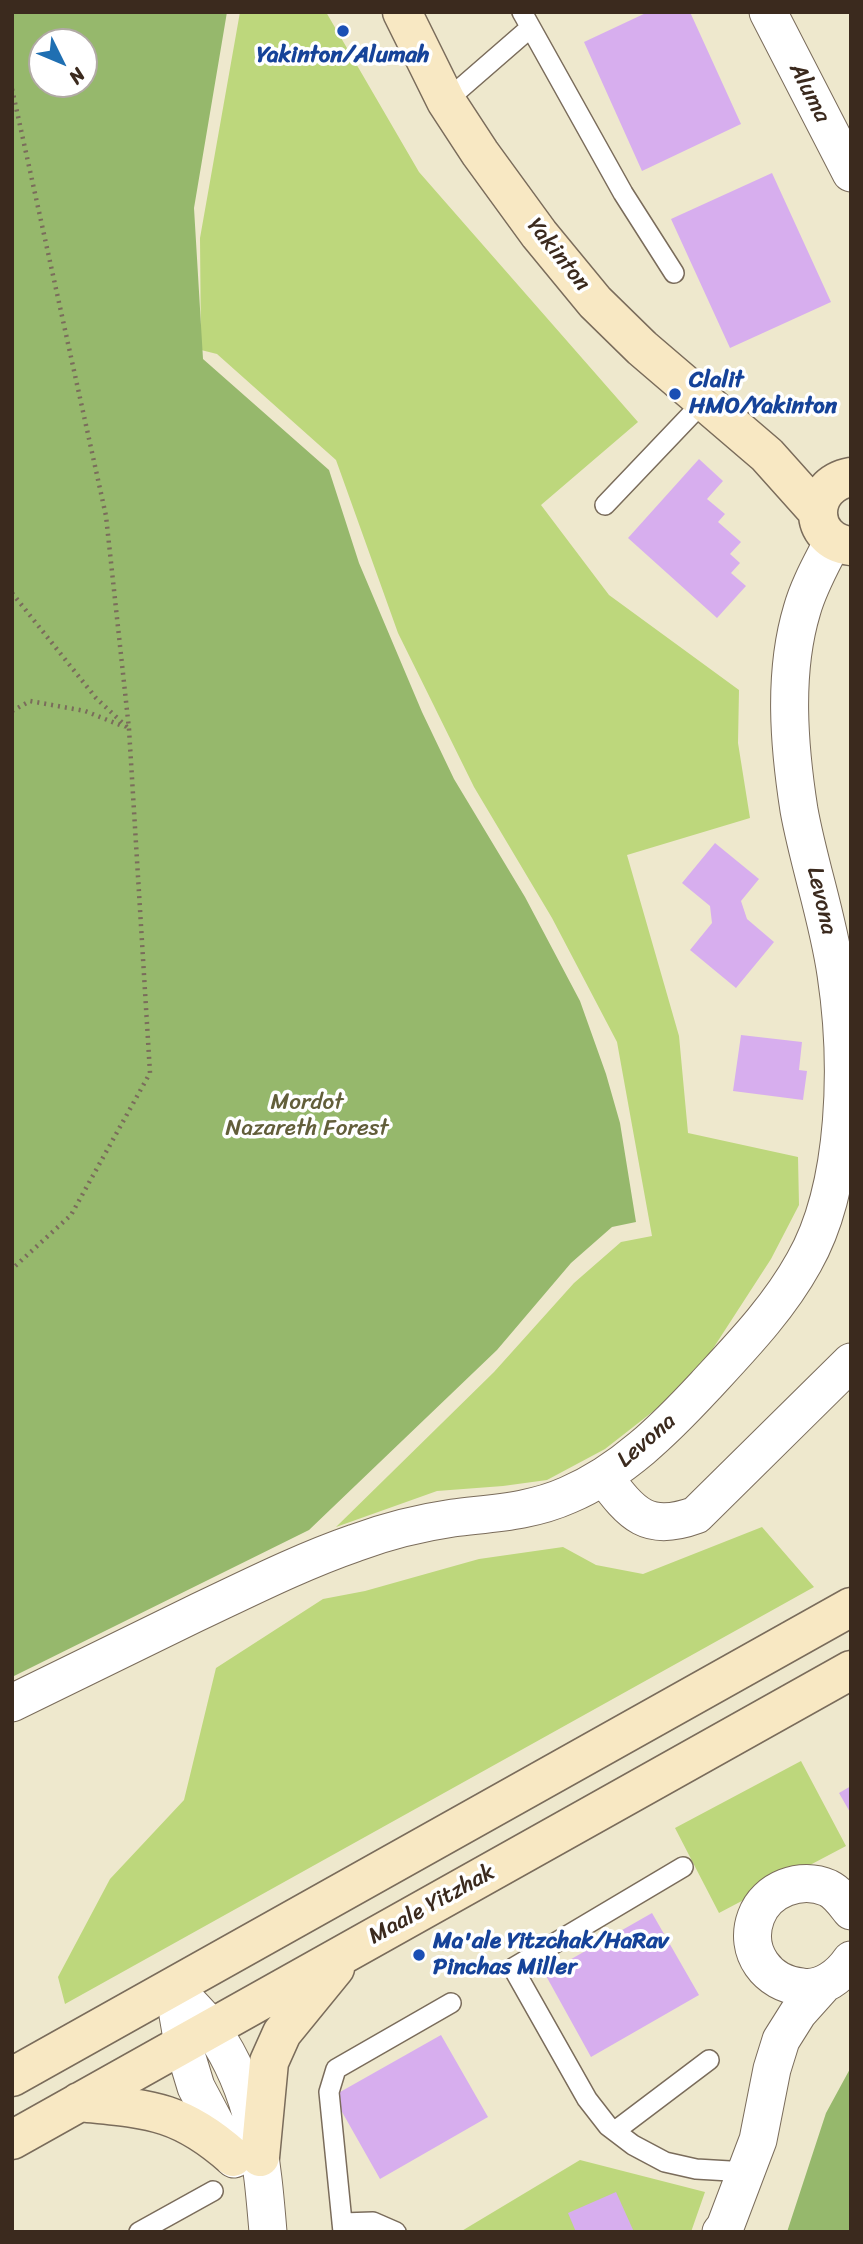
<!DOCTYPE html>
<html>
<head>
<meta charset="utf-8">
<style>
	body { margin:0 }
	#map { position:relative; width:863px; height:2244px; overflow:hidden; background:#eee8cd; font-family:Sriracha,sans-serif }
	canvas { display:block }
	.frame { position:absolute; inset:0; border:14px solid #3b2a1e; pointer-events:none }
	.north { position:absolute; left:28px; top:28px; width:70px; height:70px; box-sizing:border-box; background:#fff; border:2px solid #b1aaa5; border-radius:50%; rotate:133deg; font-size:19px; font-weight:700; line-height:28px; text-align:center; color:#3b2a1e }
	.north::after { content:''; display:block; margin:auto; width:24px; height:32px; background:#1f6fb2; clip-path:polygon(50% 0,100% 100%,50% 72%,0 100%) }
</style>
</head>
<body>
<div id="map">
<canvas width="863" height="2244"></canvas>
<div class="frame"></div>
<div class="north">N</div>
</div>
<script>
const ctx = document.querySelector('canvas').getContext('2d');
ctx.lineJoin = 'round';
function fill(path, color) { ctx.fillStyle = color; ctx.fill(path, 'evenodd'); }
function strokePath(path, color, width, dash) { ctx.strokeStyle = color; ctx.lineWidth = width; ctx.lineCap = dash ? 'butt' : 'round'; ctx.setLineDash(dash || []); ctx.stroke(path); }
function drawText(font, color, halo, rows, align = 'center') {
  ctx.font = font + ' Sriracha,sans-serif'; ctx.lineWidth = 7; ctx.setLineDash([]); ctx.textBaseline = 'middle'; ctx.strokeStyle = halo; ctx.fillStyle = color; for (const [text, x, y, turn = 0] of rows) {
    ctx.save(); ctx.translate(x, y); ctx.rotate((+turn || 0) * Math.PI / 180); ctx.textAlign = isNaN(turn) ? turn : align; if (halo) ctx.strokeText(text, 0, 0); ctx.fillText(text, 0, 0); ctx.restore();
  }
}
fill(new Path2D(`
	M240,12H326L419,172L638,422L541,505L609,595L739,690L738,743L750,818L627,855L679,1036L688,1133L798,1157L799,1205L771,1259L692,1381L605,1449L547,1480L503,1486L437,1491L336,1527L494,1372L574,1283L621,1242L652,1236L617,1042L552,918L474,787L398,633L336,460L217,354L201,350L200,238Z
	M762,1527L814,1587L65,2004L58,1977L110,1879L184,1800L216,1668L323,1599L365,1591L479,1559L563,1547L596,1565L643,1574Z
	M801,1761L846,1846L719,1913L675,1828Z
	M580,2160L705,2192L691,2232H460Z`), '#bdd77c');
fill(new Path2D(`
	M12,12H227L194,208L203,359L329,470L359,563L422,712L454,779L525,897L580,1001L606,1074L620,1123L636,1222L612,1227L571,1263L497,1350L309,1530L12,1677ZM42,42H84V84H42Z
	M851,2067V2232H787L826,2113Z`), '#96b86c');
fill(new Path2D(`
	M648,12H690L741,124L642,171L584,42Z
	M772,173L831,302L730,348L671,219Z
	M699,459L723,481L707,499L725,514L718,522L741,542L730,554L740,563L731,573L746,586L717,618L628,538Z
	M715,843L759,879L741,901L747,919L774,942L736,988L690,950L712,923L710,906L682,883Z
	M741,1035L802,1042L799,1070L807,1071L803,1100L733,1091Z
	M851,1786V1814L839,1793Z
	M652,1913L699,1995L591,2057L545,1974Z
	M441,2035L488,2117L380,2179L333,2096Z
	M616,2192L634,2232H576L568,2213Z`), '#d7aeee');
const lane = new Path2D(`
	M522,12L623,193L674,273
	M446,101L530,28
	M605,505L705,400
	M683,1867L513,1968L587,2099L608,2126L633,2145L665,2162L696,2169L747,2172
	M615,2131L709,2060
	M342,2223L373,2222L396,2232
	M139,2232L213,2191
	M343,2232L329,2092L336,2069L451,2003`);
const street = new Path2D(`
	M768,12L851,173
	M604,1477C632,1514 647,1533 696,1515L851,1362
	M12,1703C73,1673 133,1644 194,1614C247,1589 300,1562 355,1543C387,1531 419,1523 453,1518C492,1513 530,1512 568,1495C622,1472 665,1429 705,1386C741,1347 778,1309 804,1262C848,1185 849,1060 836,974C828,918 809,865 799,810C789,746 783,673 802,610C809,585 822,563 833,541
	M851,1911C844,1902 838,1893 828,1888C801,1876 766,1889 756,1917C743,1952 768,1984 802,1987C822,1990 840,1976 851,1960
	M173,1987C186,2001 202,2015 213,2031C256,2093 262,2159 268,2232
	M178,2015L183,2044L196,2087L234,2159
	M721,2232L725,2227L758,2140L772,2069L781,2040L798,2013L824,1984`);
const secondary = new Path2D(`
	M402,12L446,101L480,153L539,234L595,302L642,348L767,455L818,512
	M851,477C807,485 807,541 851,546
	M12,2077L851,1607
	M79,2102C147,2109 179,2109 233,2157
	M12,2140L851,1670
	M260,2157L269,2062L282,2033L335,1968`);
strokePath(lane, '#7a6c5b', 22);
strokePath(street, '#7a6c5b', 39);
strokePath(secondary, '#7a6c5b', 41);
strokePath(new Path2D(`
	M12,89L106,516L129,729L150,1073L71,1215L12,1269
	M12,593L96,698L128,728
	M12,711L30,701L85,711L125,727`), '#7a6c5b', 4.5, [2, 5]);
strokePath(lane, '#fff', 19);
strokePath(street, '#fff', 37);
strokePath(secondary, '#f8e8c3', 38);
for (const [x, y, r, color] of [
	[343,31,7,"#1a4fb4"],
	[675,394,7,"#1a4fb4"],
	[419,1955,7,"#1a4fb4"]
]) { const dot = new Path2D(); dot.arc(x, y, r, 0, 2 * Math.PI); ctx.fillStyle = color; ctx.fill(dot); strokePath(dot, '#fff', 2.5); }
drawText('bold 23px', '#164399', '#fff', [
	["Yakinton/Alumah",343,56,"center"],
	["Clalit",689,381],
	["HMO/Yakinton",689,407],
	["Ma'ale Yitzchak/HaRav",433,1942],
	["Pinchas Miller",433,1968]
], 'left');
drawText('23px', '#3b2a1e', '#fff', [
	["Aluma",809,93,63],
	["Yakinton",558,255,51],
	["Levona",821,901,77],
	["Levona",647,1441,-41],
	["Maale Yitzhak",432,1905,-29]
]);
drawText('23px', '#625e3a', '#fff', [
	["Mordot",307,1103],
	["Nazareth Forest",307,1129]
]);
</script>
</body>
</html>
